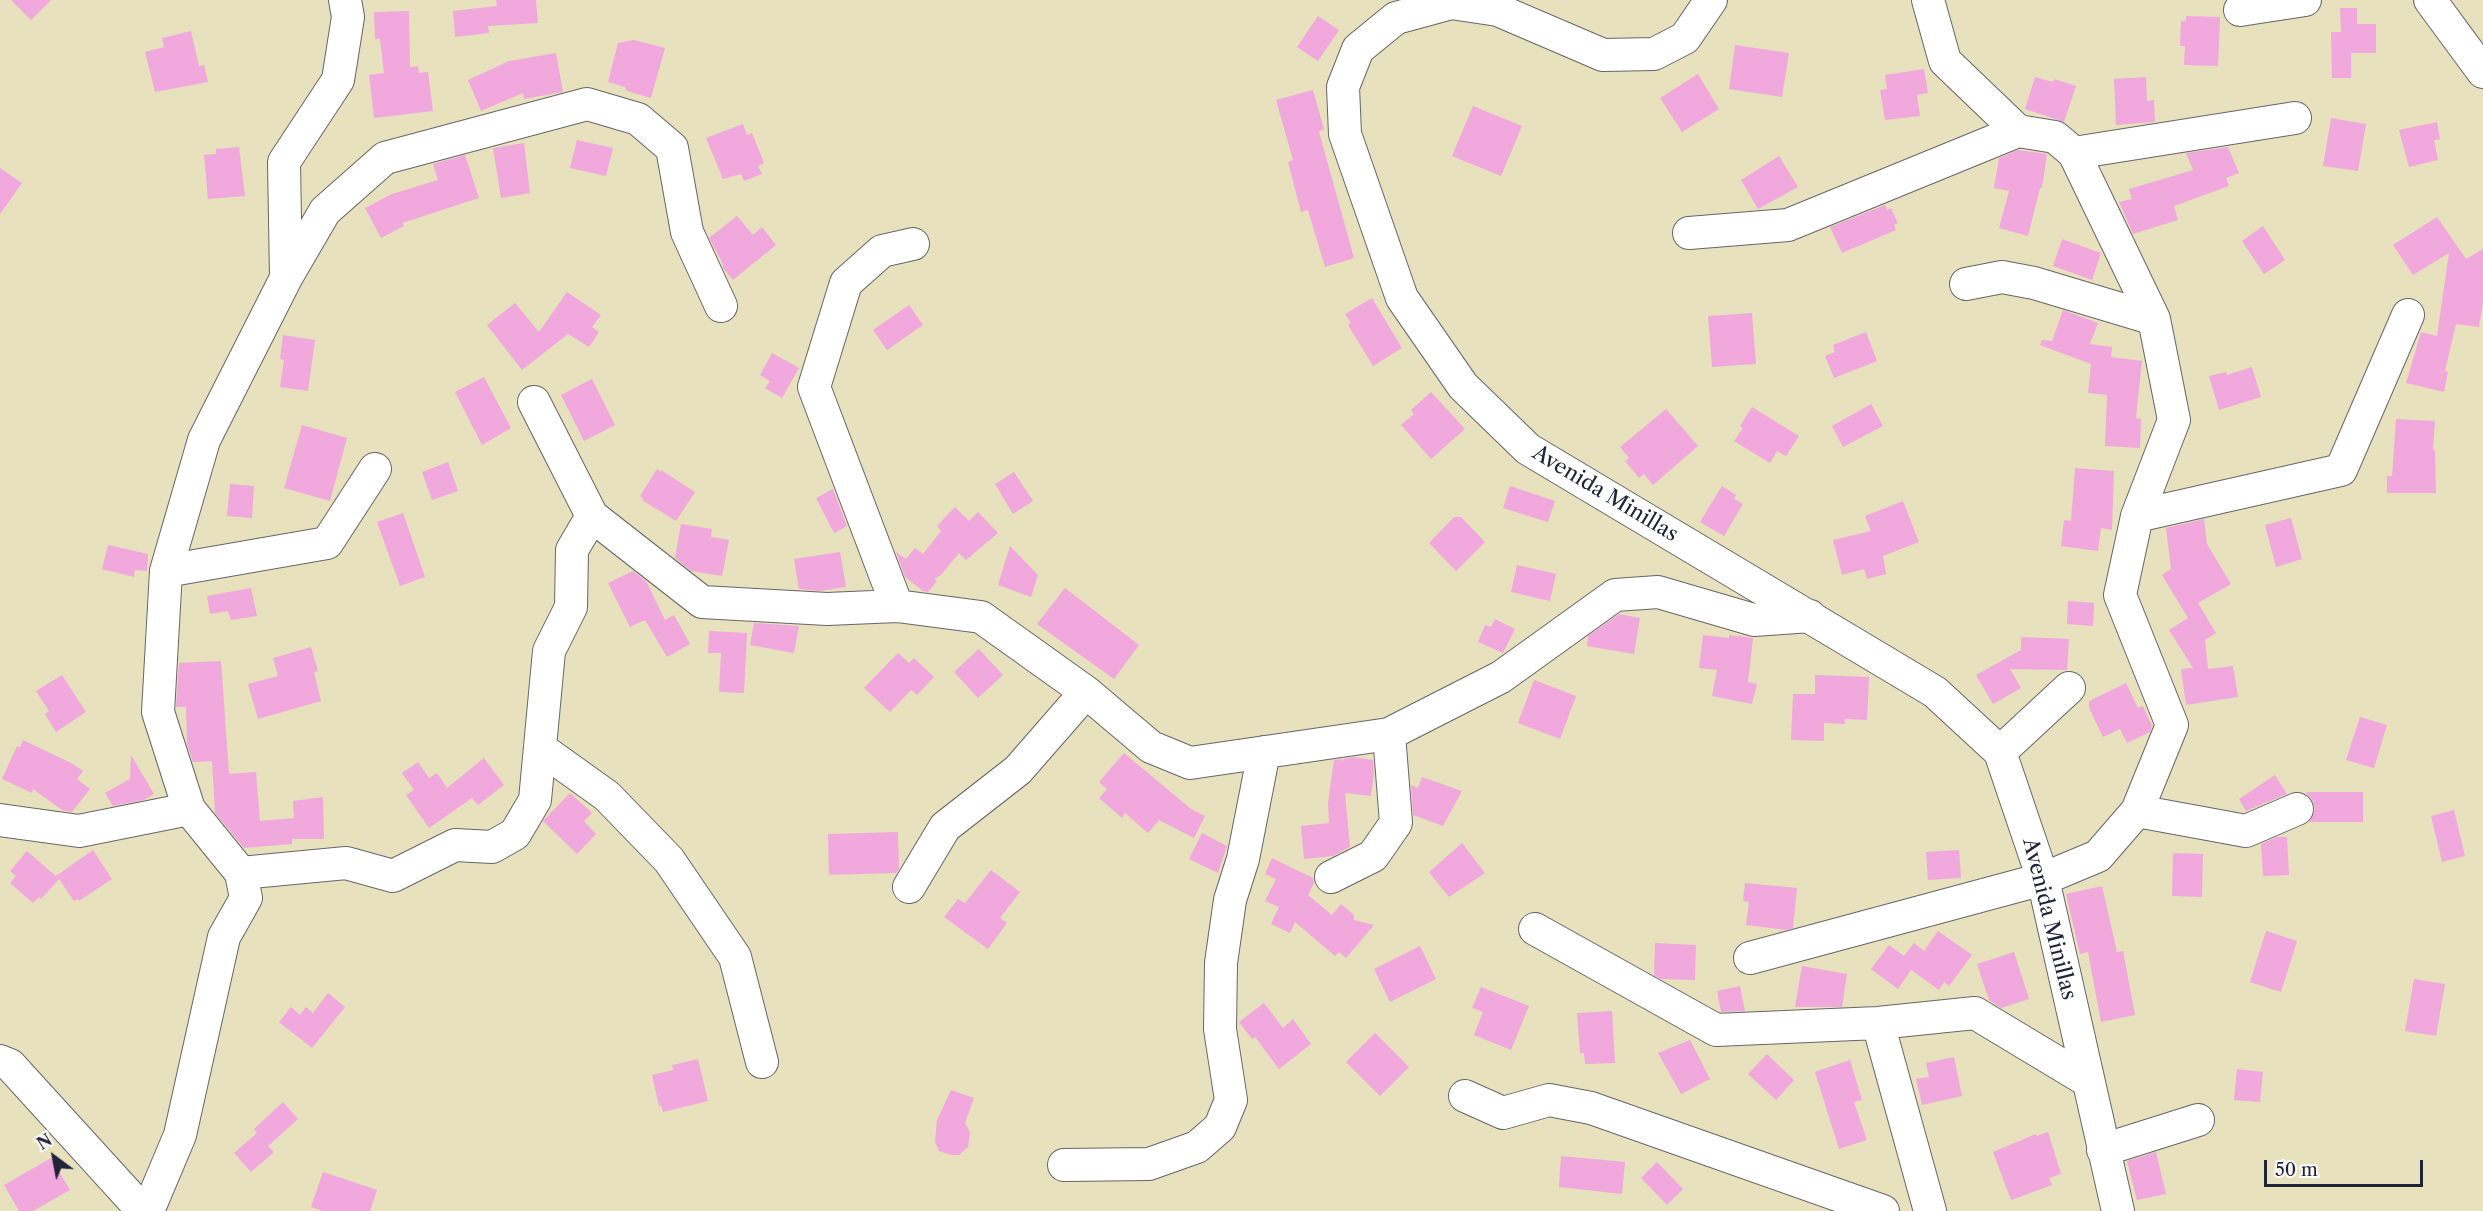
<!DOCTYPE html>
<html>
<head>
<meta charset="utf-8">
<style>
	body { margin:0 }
	#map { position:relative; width:2483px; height:1211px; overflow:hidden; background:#e7e1be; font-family:"Libre Caslon Text",serif }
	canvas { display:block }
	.north { position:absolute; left:24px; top:1127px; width:60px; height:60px; -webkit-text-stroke:4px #fff; paint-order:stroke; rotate:328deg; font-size:16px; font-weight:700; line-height:24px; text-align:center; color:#22223b }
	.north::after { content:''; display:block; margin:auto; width:21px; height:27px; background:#22223b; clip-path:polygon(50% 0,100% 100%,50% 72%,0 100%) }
	.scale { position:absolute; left:2264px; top:1160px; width:159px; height:27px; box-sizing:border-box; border:3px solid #22223b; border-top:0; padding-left:8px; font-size:18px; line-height:21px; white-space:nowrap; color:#22223b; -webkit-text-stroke:4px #fff; paint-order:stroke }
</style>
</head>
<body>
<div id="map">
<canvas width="2483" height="1211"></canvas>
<div class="north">N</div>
<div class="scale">50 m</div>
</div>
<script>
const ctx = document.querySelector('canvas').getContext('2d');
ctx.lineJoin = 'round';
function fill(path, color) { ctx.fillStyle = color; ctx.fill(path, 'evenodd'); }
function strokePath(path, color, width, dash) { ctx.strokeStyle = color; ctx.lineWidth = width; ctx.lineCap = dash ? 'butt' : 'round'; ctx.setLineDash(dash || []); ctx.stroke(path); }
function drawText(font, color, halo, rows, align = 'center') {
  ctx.font = font + ' "Libre Caslon Text",serif'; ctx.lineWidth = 5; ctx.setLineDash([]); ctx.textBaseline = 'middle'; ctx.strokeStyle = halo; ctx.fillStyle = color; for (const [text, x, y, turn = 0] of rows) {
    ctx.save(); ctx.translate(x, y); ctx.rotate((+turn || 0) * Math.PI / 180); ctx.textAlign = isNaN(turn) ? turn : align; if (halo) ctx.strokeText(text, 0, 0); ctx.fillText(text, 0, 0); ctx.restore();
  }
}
fill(new Path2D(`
	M11,0H51L31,20Z
	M496,0H536L538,23L488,26L489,33L455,37L453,11L497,6Z
	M2340,8H2357V24H2376V53H2351V78H2332L2331,32H2341Z
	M409,11L410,67L418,66L419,73L428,72L433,111L374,118L369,75L384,73L380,39H375L374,12Z
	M1318,16L1339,30L1318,61L1297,47Z
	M2186,16L2220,17L2218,66L2184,65L2185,46H2180L2181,21H2186Z
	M191,31L199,66L204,65L208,82L155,92L145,52L164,47L162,38Z
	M634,40L665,48L651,98L627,91L625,87L608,82L618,43Z
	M1735,45L1789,53L1782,97L1729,89Z
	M556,53L563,92L524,99L523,93L481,111L468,80L509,61Z
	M1924,69L1928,93L1917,95L1920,116L1885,120L1880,90L1887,89L1885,75Z
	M1698,74L1719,109L1682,132L1660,98Z
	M2035,77L2053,82L2054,79L2076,86L2064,122L2025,109Z
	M2146,77L2147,101L2154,100L2155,122L2116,125L2114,79Z
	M1313,90L1324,129L1319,132L1354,258L1325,267L1308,210L1301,212L1288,162L1293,160L1276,100Z
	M1473,106L1522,126L1501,176L1452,156Z
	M2331,118L2366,124L2358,171L2323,166Z
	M2437,122L2440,139L2434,140L2438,160L2409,167L2399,130Z
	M743,124L747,135L752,133L764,163L758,166L762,174L744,181L741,174L723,179L706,138Z
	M577,140L613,148L606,176L570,168Z
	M524,143L530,193L501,198L493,148Z
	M239,147L245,196L208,199L204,155L216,154V149Z
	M2228,147L2239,173L2226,178L2229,186L2174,206L2178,220L2133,234L2119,202L2132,199L2129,189L2193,170L2186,153Z
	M2018,150L2047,154L2042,188H2040L2028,236L1999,228L2009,191L1994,188L1999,158Z
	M465,155L479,198L402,223L404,226L381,238L365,208L392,194L438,180L433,164Z
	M1779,156L1798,187L1758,209L1741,180Z
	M0,168L22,183L0,214Z
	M1885,205L1887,210L1891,208L1898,223L1894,225L1896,230L1842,253L1830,227Z
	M737,216L753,235L762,227L776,245L733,280L723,268L722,262L709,238Z
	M2437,217L2466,259L2483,249V302L2479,327L2456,324L2445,371L2448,372L2444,392L2406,383L2421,332L2437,336L2449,253L2413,275L2393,245Z
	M2263,226L2285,260L2264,274L2242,241Z
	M2062,239L2101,253L2092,280L2053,266Z
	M567,292L601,315L592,327L599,332L589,347L568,334L522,370L487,325L515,303L539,332Z
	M1372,298L1402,348L1373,366L1348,325L1351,323L1345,314Z
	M909,305L923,325L887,350L873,330Z
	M2063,310L2098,323L2090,344L2112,347L2111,357L2142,361L2136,418L2141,419L2140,448L2105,446L2107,395L2088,393L2091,364L2040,345L2042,340L2052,341Z
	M1752,313L1756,364L1712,367L1708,316Z
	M1866,332L1877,361L1834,378L1825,356L1835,352L1833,345Z
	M283,335L315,340L308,391L280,387L284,360L280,359Z
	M772,353L799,368L782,398L765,388L770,381L760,375Z
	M2252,367L2261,397L2219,410L2209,376L2226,372L2227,375Z
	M484,377L511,428L482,445L455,392Z
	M592,379L615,425L584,441L561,395Z
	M1431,392L1465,429L1431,459L1401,425L1414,414L1411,410Z
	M1871,404L1883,426L1843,447L1832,426Z
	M1752,407L1799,436L1786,456L1777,451L1770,463L1734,441L1743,428L1740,426Z
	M1666,409L1698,446L1653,485L1644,474L1639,478L1625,461L1629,458L1620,447Z
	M2396,419L2435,421L2433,450H2435L2436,493H2387V476H2392Z
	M302,425L347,438L330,501L284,488Z
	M448,462L458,491L432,500L422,472Z
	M2075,468L2114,471L2112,530L2101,528L2098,551L2061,546L2064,520L2071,521Z
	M657,469L661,472V470L695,492L676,521L642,500L643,498L640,496Z
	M1014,472L1033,501L1013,514L995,484Z
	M230,484L254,486L252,518L227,516Z
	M1510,486L1555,501L1548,522L1503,508Z
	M1722,486L1736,495L1734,499L1743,504L1724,536L1700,522Z
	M833,489L847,526L834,533L816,498Z
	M1903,501L1919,542L1883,556L1886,574L1867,579L1864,569L1842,575L1833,540L1871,531L1865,516Z
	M955,507L969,521L978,512L998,533L966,560L959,553L941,575L934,579L937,581L928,592L923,591L905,577L896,552L906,559L915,548L923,554L941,531L937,526Z
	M403,513L425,577L400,586L377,522Z
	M1454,517H1461L1485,542L1456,571L1429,543Z
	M2291,518L2302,559L2276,567L2265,525Z
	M2204,519L2207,544L2231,584L2198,603L2216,633L2205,640L2208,669L2233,666L2238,697L2186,705L2181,669L2193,668L2169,630L2188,618L2162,575L2171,569L2166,528Z
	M681,524L712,529L711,537L729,540L722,576L691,571L675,558Z
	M108,545L148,554L147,571L135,570L134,577L102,569Z
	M1010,546L1038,575L1031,597L998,585Z
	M840,552L846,587L820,591L799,589L794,559Z
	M1517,565L1556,574L1550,601L1511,592Z
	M633,571L646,581L665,620L674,615L690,644L667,657L645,620L630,627L608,583Z
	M251,588L257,616L231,620L228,611L210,614L207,596Z
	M1065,588L1139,645L1114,679L1037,624Z
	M2068,601L2094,603L2093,626L2067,624Z
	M1619,614L1640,618L1634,654L1587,646L1588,636Z
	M1495,619L1515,629L1503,653L1478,642L1485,625L1491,627Z
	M754,623L799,626L794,653L750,645Z
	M709,631L747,633L744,693L719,692L721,653H708Z
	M1703,635L1729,638V635L1753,638L1748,682L1757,684L1752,704L1712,696L1717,670L1699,668Z
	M2021,637L2069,639L2067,670L2010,669L2021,688L1993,704L1976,675L2021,650Z
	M311,647L318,671L314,672L321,701L258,719L248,684L278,676L273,658Z
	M979,649L1003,675L978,698L954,672Z
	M898,653L909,663L914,658L934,677L917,695L911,690L890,712L864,688Z
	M221,661L229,774L256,772L260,821L294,818L293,801L323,797L324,839H292V844L244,848L215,813L212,761L193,762L187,744L186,707H176L179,663Z
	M62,675L86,712L56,732L45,714L49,711L36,691Z
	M1815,675L1869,677L1867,720L1845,719V724L1824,723V741L1791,740L1793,694H1815Z
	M1534,680L1576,696L1560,739L1518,723Z
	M2126,683L2138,708L2143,706L2152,726L2150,732L2127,743L2120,729L2103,737L2089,708V701Z
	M2360,717L2387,725L2374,768L2346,760Z
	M23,740L73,764L83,771L77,779L90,789L72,812L62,810L33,789L32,793L2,779L17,746L20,747Z
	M1124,753L1191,809L1205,816L1194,838L1159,820L1148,833L1125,813L1122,818L1099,798L1107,789L1099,782Z
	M131,755L154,794L144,800L113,806L105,793L130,779Z
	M1354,757L1373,760L1374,773L1371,796L1345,793L1350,847L1333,856L1304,859L1301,826L1329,823L1328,803L1334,760L1342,759V763L1343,759Z
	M484,758L504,785L478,805L472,798L429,828L406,795L414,790L402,773L418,762L429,778L437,773L447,788Z
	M2275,775L2287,794L2246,811L2239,799Z
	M1422,777L1462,791L1443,826L1413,815L1411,785L1418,788Z
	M2306,792H2363V822H2309L2315,810L2313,801Z
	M570,793L592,813L584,821L596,834L577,854L543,821Z
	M2454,810L2465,856L2442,862L2431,816Z
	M898,832L899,869L896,873L829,875L828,834Z
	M1202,833L1227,846L1218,873L1189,859Z
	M2277,837H2287L2289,875L2263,876L2261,844Z
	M1462,843L1485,873L1449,897L1429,872Z
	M93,850L112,879L79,901L78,899L74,901L59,879L41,899L39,897L33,903L10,883L16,876L10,871L27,851L58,878L56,876Z
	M1959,850L1961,878L1928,880L1926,852Z
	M2173,853L2203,854L2202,897L2172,896Z
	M1272,858L1313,878L1314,883L1308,895L1332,915L1341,904L1354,915V920L1374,925L1346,958L1339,952L1335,956L1295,922L1290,933L1271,924L1279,907L1265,901L1276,879L1265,874Z
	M991,870L1020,892L1000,918L1007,923L988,949L944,917L958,899L965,903Z
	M1745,883L1797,888L1793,928L1786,930L1746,925L1749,902L1743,901Z
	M2102,886L2117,952L2123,951L2135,1015L2101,1022L2088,952L2080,954L2066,894Z
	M1938,931L1972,955L1949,986L1944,982L1939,990L1911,970L1898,989L1871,969L1889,945L1904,956L1914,943L1924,951Z
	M2266,931L2297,941L2281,992L2250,982Z
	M1655,943L1696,945L1695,980L1661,979L1654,975Z
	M1420,946L1436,979L1390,1002L1374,969Z
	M2014,952L2029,999L2001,1008L1989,1000L1977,964Z
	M1802,966L1847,974L1842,1007H1795Z
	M2414,979L2445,984L2436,1036L2405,1031Z
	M1740,986L1745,1011L1721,1012L1717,991Z
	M1481,987L1529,1006L1511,1050L1474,1035L1483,1012L1472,1008Z
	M328,993L345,1007L312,1048L279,1022L291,1007L300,1015L306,1007L313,1013Z
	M1264,1003L1283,1028L1293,1019L1311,1044L1279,1069L1255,1037L1252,1039L1239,1022Z
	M1612,1011L1615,1063L1585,1064L1584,1053H1580L1577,1013Z
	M1375,1033L1409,1067L1380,1096L1346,1062Z
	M1690,1040L1710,1079L1681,1094L1658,1053Z
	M1767,1054L1794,1080L1776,1100L1748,1074Z
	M1954,1057L1962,1096L1922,1105L1916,1079L1929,1077L1926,1063Z
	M698,1059L708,1101L663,1112L661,1105L659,1106L652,1075L673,1070L672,1065Z
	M1850,1060L1862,1100L1854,1102L1867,1140L1839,1149L1815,1072Z
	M2237,1069L2263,1072L2260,1102L2234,1100Z
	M951,1090L974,1098L965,1123L970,1132L968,1147L959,1155H951L939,1151L935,1142L937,1120Z
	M283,1102L298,1119L268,1146L274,1152L251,1172L234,1153L257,1133L254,1129Z
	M2048,1132L2061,1174L2049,1178L2052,1185L2011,1200L1993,1152L2036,1134L2037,1136Z
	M2156,1152L2166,1194L2137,1200L2127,1161Z
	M1561,1156L1625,1162L1622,1194L1559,1187Z
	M51,1158L70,1190L33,1211H19L4,1185Z
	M1657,1162L1683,1189L1667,1205L1641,1178Z
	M323,1172L377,1190L370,1211H323L311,1207Z`), '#f0a8dd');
const minor = new Path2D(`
	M1711,0L1685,38L1654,54L1603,55L1498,10L1451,3L1396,18L1358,49L1343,87L1345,134L1402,298L1463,386L1528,449L1935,692L2000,752L2043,879L2118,1211
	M1928,0L1945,61L2018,131
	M2430,0L2483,72
	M2240,10L2305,0
	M2074,153L2154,319L2174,420L2137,516L2120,595L2172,725L2137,811
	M1689,233L1788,225L2018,131L2055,137L2074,153L2295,118
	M286,277L284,162L338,80L348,17L345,0
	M1966,284L2002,277L2034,283L2154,319
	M534,402L592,516L702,602L827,609L897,606L981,617L1086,692L1151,747L1190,763L1389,734L1501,677L1615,595L1658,592L1754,620L1810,616
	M2137,516L2341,470L2408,315
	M166,571L327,543L375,469
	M897,606L814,387L846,283L882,251L913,244
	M540,748L607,796L669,860L735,957L762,1062
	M2000,752L2069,688
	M0,820L79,831L189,809
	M241,873L346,863L393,876L455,845L492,847L515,834L535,800L549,651L571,607L572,550L592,516
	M1331,877L1373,856L1396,823L1389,734
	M909,887L945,827L1018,770L1086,692
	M1535,929L1716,1030L1878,1023L1975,1013L2088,1081
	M1750,958L2043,879L2098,856L2137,811L2246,831L2297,809
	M1878,1023L1930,1211
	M0,1061L10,1065L143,1211
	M1465,1096L1503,1113L1549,1100L1591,1108L1883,1211
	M2103,1150L2198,1120
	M1064,1165L1149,1164L1197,1147L1220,1127L1231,1100L1220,1029L1221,963L1230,900L1243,859L1264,752
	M148,1211L180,1135L224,937L246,898L241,873L189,809L158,712L166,571L204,440L286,278L325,211L385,158L587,104L638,119L672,148L687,232L721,306`);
strokePath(minor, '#676569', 34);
strokePath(minor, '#fff', 32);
drawText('21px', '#22223b', '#fff', [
	["Avenida Minillas",1605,494,31],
	["Avenida Minillas",2049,919,76]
]);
</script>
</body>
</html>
